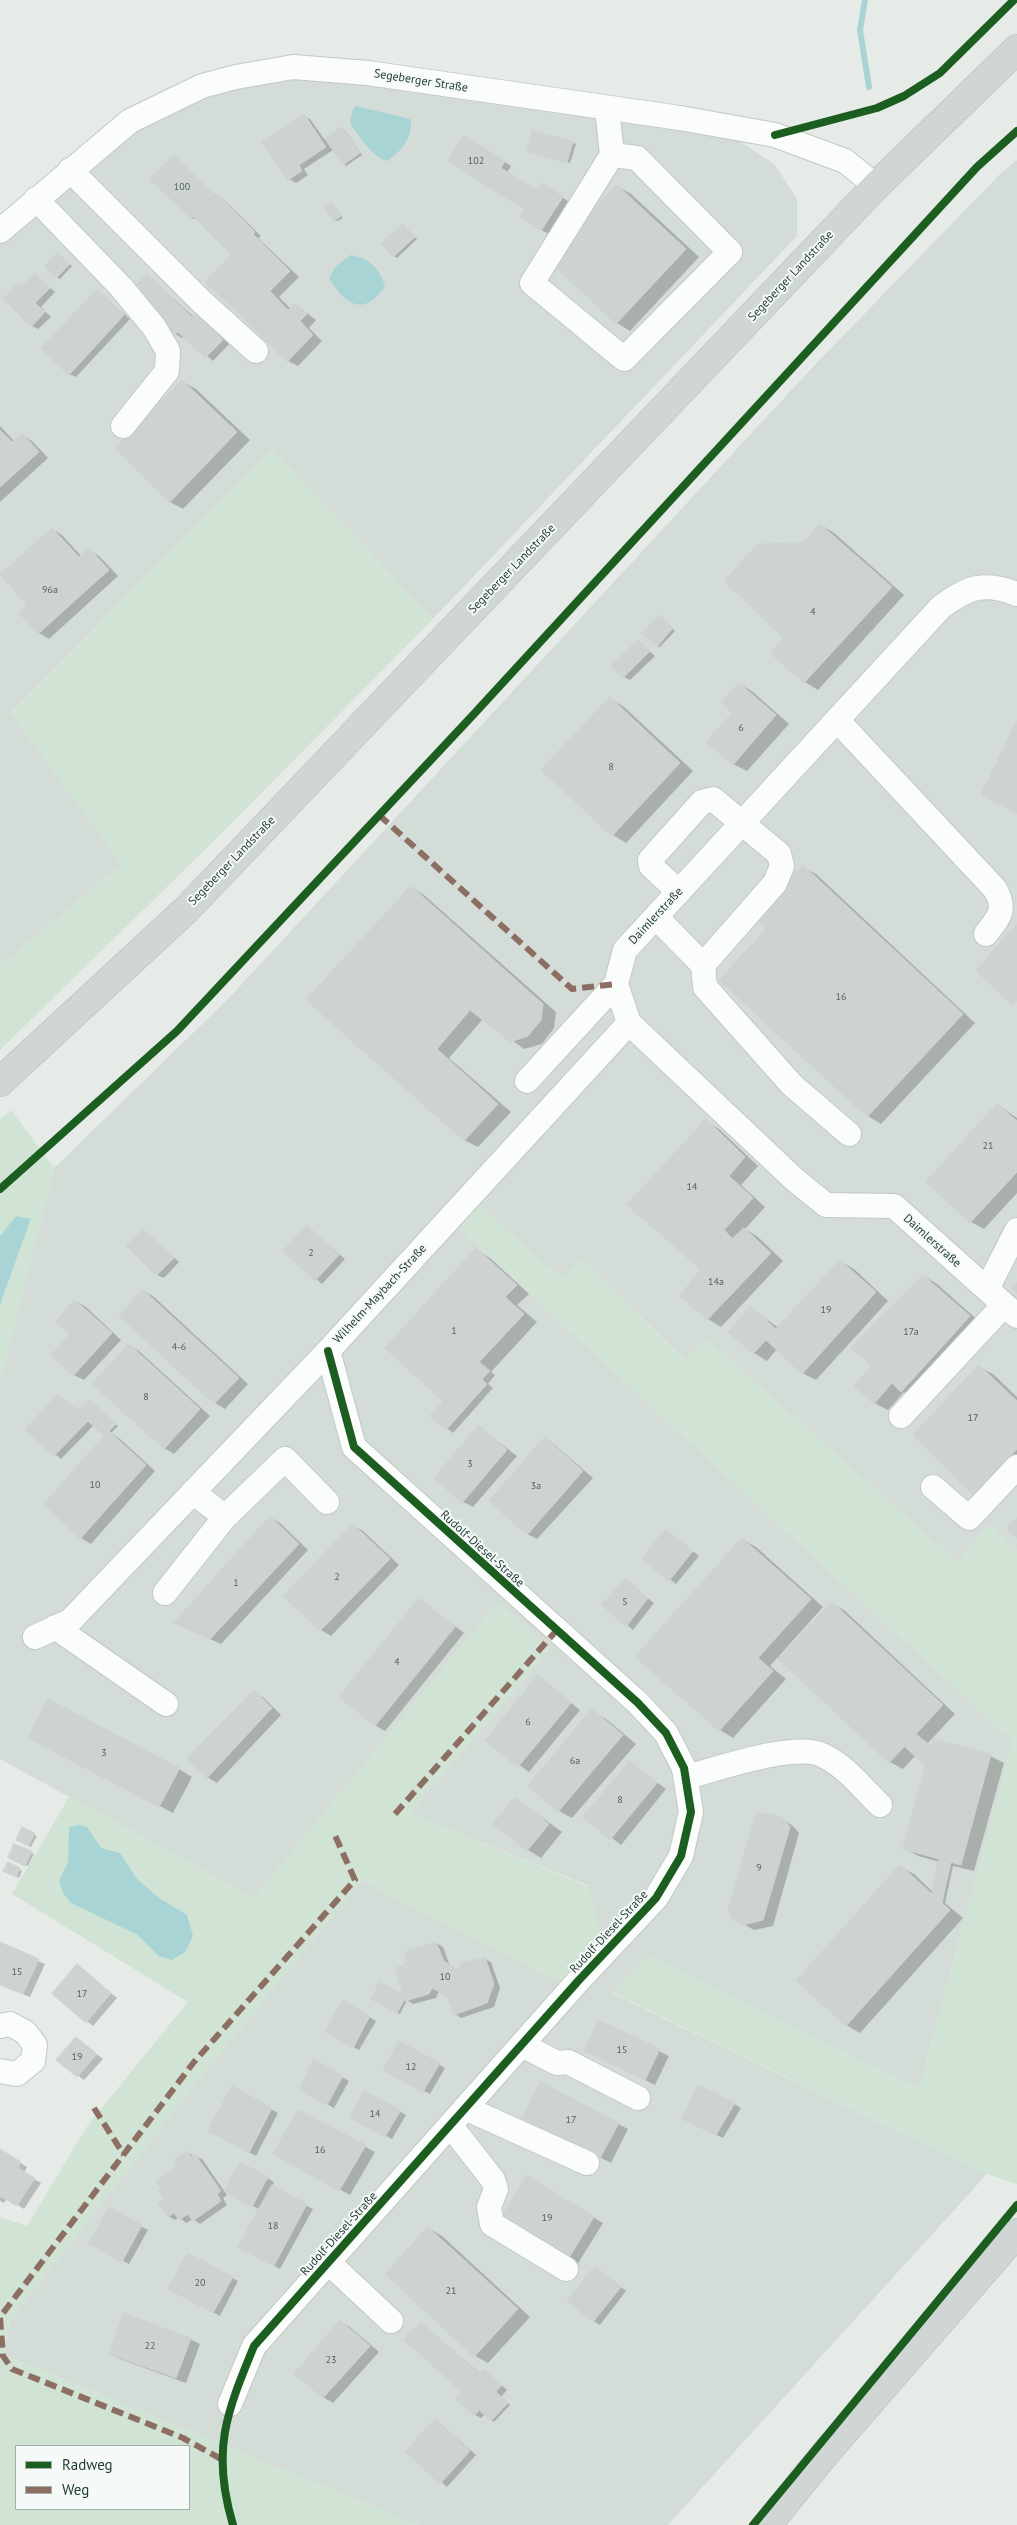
<!DOCTYPE html>
<html>
<head>
<meta charset="utf-8">
<style>
	body { margin:0 }
	#map { position:relative; width:1017px; height:2525px; overflow:hidden; background:#e6ebe8; font-family:"PT Sans",sans-serif }
	canvas { display:block }
	.legend { position:absolute; left:15px; top:2445px; width:175px; height:65px; box-sizing:border-box; background:#f5f9f7; border:1px solid #a1aea9; margin:0; padding:6px 9px; list-style:none; font-size:15px; color:#243e35 }
	.legend li { display:flex; align-items:center; gap:10px; height:25px }
	.legend b { width:25px; border:1px solid #a1aea9 }
</style>
</head>
<body>
<div id="map">
<canvas width="1017" height="2525"></canvas>
<ul class="legend">
<li><b style="height:6px;background:#1b5e20"></b>Radweg</li>
<li><b style="height:6px;background:#8d6e63"></b>Weg</li>
</ul>
</div>
<script>
const ctx = document.querySelector('canvas').getContext('2d');
ctx.lineJoin = 'round';
function fill(path, color) { ctx.fillStyle = color; ctx.fill(path, 'evenodd'); }
function strokePath(path, color, width, dash) { ctx.strokeStyle = color; ctx.lineWidth = width; ctx.lineCap = dash ? 'butt' : 'round'; ctx.setLineDash(dash || []); ctx.stroke(path); }
function drawText(font, color, halo, rows, align = 'center') {
  ctx.font = font + ' "PT Sans",sans-serif'; ctx.lineWidth = 4; ctx.setLineDash([]); ctx.textBaseline = 'middle'; ctx.strokeStyle = halo; ctx.fillStyle = color; for (const [text, x, y, turn = 0] of rows) {
    ctx.save(); ctx.translate(x, y); ctx.rotate((+turn || 0) * Math.PI / 180); ctx.textAlign = isNaN(turn) ? turn : align; if (halo) ctx.strokeText(text, 0, 0); ctx.fillText(text, 0, 0); ctx.restore();
  }
}
fill(new Path2D(`
	M292,71L735,138L775,165L797,199V236L433,619L272,450L11,713L122,864L0,966V232L121,130L205,88Z
	M1017,160V1551L989,1525L958,1563L706,1339L685,1360L581,1260L561,1279L479,1205L460,1229L1013,1741L919,2089L649,1955L613,1994L987,2174L668,2525H418L5,2355L10,2321L190,2090L362,1880L560,1983L589,1886L410,1813L549,1650L498,1602L254,1898L0,1759V1381L54,1168L228,999L809,371L999,175Z`), '#d4dcd8');
fill(new Path2D(`
	M272,450L433,619L224,831L0,1050V966L122,864L11,714Z
	M11,1110L54,1168L0,1381V1305L31,1220L16,1216L0,1236V1119Z
	M479,1205L561,1279L580,1259L684,1360L706,1339L958,1563L989,1525L1017,1551V2184L987,2174L613,1993L649,1955L919,2089L1013,1741L460,1229Z
	M498,1602L549,1650L410,1813L589,1887L602,1938L560,1984L362,1880L190,2090L10,2321L5,2355L418,2525H0V2217L27,2226L88,2125L188,2002L12,1894L69,1797L254,1898ZM16,2446H189V2509H16Z`), '#d0e3d4');
fill(new Path2D(`
	M356,106L410,119C415,135 400,153 387,161C372,157 359,136 350,123L352,112Z
	M351,255C370,259 379,267 385,286C364,318 345,305 329,278L336,266Z
	M16,1216L31,1219L0,1305V1236Z
	M79,1825L87,1827L101,1848L120,1853L137,1879L159,1898L187,1915L193,1936L185,1952L172,1960L159,1956L138,1935L71,1903L63,1893L59,1880L68,1863L69,1827Z`), '#a9d4d6');
fill(new Path2D(`
	M304,116L310,119L325,140L342,129L345,130L362,155L346,166L333,150L304,169L308,175L296,183L289,179Z
	M464,137L511,166L507,173L537,191L549,188L569,202L548,234L522,217L526,210L449,161Z
	M573,143L576,144L570,163L530,152Z
	M174,157L216,196L223,199L261,236L258,238L299,277L279,297L291,309L295,304L316,320L309,328L322,341L298,366L288,361L233,255L199,220L192,218Z
	M617,186L631,194L699,257L630,331L617,323Z
	M333,205L343,218L337,221L334,220Z
	M403,225L417,239L397,258L394,256Z
	M61,256L72,266L60,279L57,277Z
	M35,275L55,292L41,307L51,317L38,329L32,326L18,285L22,287Z
	M147,275L194,317L196,315L202,319L229,344L213,361L184,336L182,338L175,334Z
	M97,291L130,319L76,377L69,374Z
	M183,382L196,389L250,440L183,509L170,502Z
	M0,426L14,441L22,435L32,441L48,458L0,502Z
	M821,525L834,533L904,595L818,690L805,682L772,652L786,638L803,545Z
	M52,529L62,535L82,557L89,550L99,556L118,576L49,639L39,633L20,613L29,605Z
	M662,618L675,631L660,647L657,646Z
	M638,641L655,656L630,680L624,677Z
	M740,684L753,692L789,724L747,771L733,764L734,713Z
	M610,699L623,706L693,771L626,843L613,835Z
	M803,867L816,874L975,1023L881,1124L868,1116L721,979L768,929Z
	M411,887L424,895L556,1012L554,1028L542,1044L524,1049L483,1019L449,1058L511,1112L478,1147L464,1140L308,1000Z
	M998,1105L1017,1118V1193L984,1229L971,1222Z
	M706,1121L719,1129L758,1166L741,1185L765,1207L745,1229L758,1237L783,1261L721,1327L708,1319L702,1268L629,1204Z
	M307,1227L345,1259L322,1284L284,1251Z
	M143,1230L179,1262L164,1278L157,1275Z
	M476,1250L490,1258L529,1294L517,1305L537,1322L491,1372L495,1375L488,1384L493,1388L453,1433L432,1416L445,1401L386,1348Z
	M840,1261L854,1269L888,1301L816,1380L802,1373L777,1349L767,1361L754,1353L751,1308L779,1328Z
	M924,1276L937,1284L982,1324L915,1398L904,1392L888,1410L874,1403L873,1366Z
	M144,1291L154,1297L248,1384L225,1409L215,1403L121,1316Z
	M76,1301L86,1307L121,1340L84,1380L74,1375L72,1334Z
	M129,1345L139,1351L210,1416L174,1454L164,1448Z
	M979,1367L993,1374L1017,1397V1471L975,1495Z
	M58,1395L78,1411L89,1400L92,1402L118,1426L111,1433L119,1438L155,1471L91,1544L81,1538L45,1504L106,1436L94,1425L61,1459L27,1430Z
	M479,1427L517,1456L473,1507L463,1502Z
	M545,1439L555,1445L593,1478L537,1539L527,1534Z
	M270,1517L280,1523L308,1550L221,1644L186,1628Z
	M353,1525L363,1531L399,1565L331,1636L321,1630L285,1596Z
	M672,1535L699,1556L676,1584L644,1558Z
	M742,1539L756,1547L823,1607L779,1656L781,1657L832,1603L845,1611L955,1714L927,1744L932,1748L990,1756L1004,1763L974,1871L953,1866L945,1903L963,1918L860,2033L846,2025L900,1867L914,1874L933,1892L940,1862L918,1856L905,1848L927,1765L916,1755L903,1769L890,1762L778,1657L770,1666L786,1679L733,1738L720,1730L637,1657Z
	M625,1580L654,1603L633,1630L604,1605Z
	M419,1599L464,1633L385,1731L375,1725Z
	M539,1677L580,1710L529,1772L487,1741Z
	M254,1692L264,1698L281,1715L217,1783L207,1777Z
	M592,1711L606,1719L636,1744L572,1818L559,1811Z
	M43,1745L179,1769L192,1777L173,1813Z
	M631,1763L666,1789L621,1845L585,1817Z
	M515,1798L562,1832L541,1858L528,1850Z
	M782,1819L793,1826L799,1833L773,1926L754,1930L734,1919Z
	M23,1829L37,1836L31,1847L17,1840Z
	M31,1852L34,1854L28,1866L12,1859Z
	M8,1864L22,1871L19,1878L5,1871Z
	M436,1943L443,1947L450,1966L459,1971L485,1959L491,1962L500,1988L494,2007L461,2018L455,2014L448,1996L439,1991L436,1998L413,2004L407,2000L400,2014L373,1998H406L405,1966Z
	M0,1944L45,1964L30,1997L0,1985Z
	M77,1966L117,1998L93,2026L54,1994Z
	M344,2002L376,2021L359,2050L327,2032Z
	M600,2022L669,2056L655,2085L596,2056Z
	M399,2042L445,2068L430,2094L391,2074Z
	M82,2043L103,2059L84,2080L58,2060Z
	M314,2061L349,2081L334,2108L301,2090Z
	M541,2084L628,2129L611,2163L534,2123Z
	M232,2088L278,2113L256,2156L209,2131Z
	M365,2092L406,2115L392,2139L352,2118Z
	M734,2104L741,2108L723,2138L690,2123Z
	M299,2111L375,2152L350,2195L275,2154Z
	M1,2151L27,2167L24,2173L41,2183L24,2209L7,2198L4,2203L0,2201Z
	M187,2153L202,2159L227,2195L223,2198L227,2205L200,2224L193,2219L186,2223L179,2217L175,2220L168,2216L165,2198Z
	M241,2163L274,2182L272,2186L313,2209L280,2269L240,2246L260,2210L226,2190Z
	M537,2183L603,2223L577,2265L501,2219Z
	M110,2209L148,2230L129,2264L91,2243Z
	M429,2228L442,2236L530,2317L488,2363L475,2356Z
	M189,2254L238,2281L220,2316L170,2289Z
	M601,2271L626,2291L600,2325L593,2321Z
	M340,2321L350,2327L379,2352L333,2403L323,2397Z
	M421,2323L481,2374L484,2371L507,2390L501,2397L510,2405L494,2422L485,2414L481,2418L475,2415L464,2392L406,2340Z
	M190,2339L200,2344L186,2383L120,2359L110,2354Z
	M436,2420L476,2455L447,2487L407,2452Z`), '#0003');
strokePath(new Path2D(`
	M865,0L860,30L869,87`), '#a9d4d6', 6);
const building = new Path2D(`
	M304,114L326,147L299,165L302,171L288,180L262,142Z
	M342,127L360,153L343,165L325,139Z
	M533,130L573,142L567,163L527,152Z
	M464,135L505,161L489,187L448,161Z
	M174,155L214,195L191,219L150,179Z
	M501,168L537,190L525,210L489,187Z
	M542,183L563,197L541,231L520,217Z
	M617,185L686,249L616,324L549,261Z
	M217,194L255,232L232,255L193,216Z
	M332,203L341,216L334,221L325,208Z
	M403,224L415,237L393,257L381,244Z
	M253,234L290,271L243,318L205,282Z
	M58,252L70,264L56,278L44,267Z
	M35,273L50,288L35,303L45,312L31,327L3,299L18,283L21,287Z
	M147,274L192,317L175,335L130,292Z
	M97,289L124,315L69,375L41,349Z
	M270,291L288,310L295,303L307,314L300,321L313,335L287,362L243,318Z
	M196,313L223,340L205,358L178,332Z
	M182,380L237,432L169,503L115,449Z
	M0,430L12,442L22,433L39,452L0,487Z
	M820,524L892,587L804,683L770,653L784,638L724,581L758,544L803,543Z
	M52,528L79,557L89,548L109,570L38,634L19,613L27,605L0,575Z
	M659,615L673,628L657,647L642,633Z
	M638,640L650,651L623,678L611,666Z
	M739,683L776,715L733,765L706,742L732,713L721,703Z
	M610,697L680,763L612,836L541,770Z
	M1017,721V813L981,795Z
	M803,865L963,1014L867,1117L719,980L766,929L754,917Z
	M411,886L543,1004L541,1020L528,1036L510,1042L470,1010L437,1049L498,1104L464,1141L306,1000Z
	M1017,924V1000L1013,1005L976,971Z
	M997,1104L1017,1121V1172L970,1223L926,1182Z
	M706,1119L745,1157L729,1176L753,1198L724,1230L732,1238L700,1269L627,1205Z
	M307,1225L339,1255L315,1281L283,1251Z
	M744,1228L771,1253L707,1320L680,1296L700,1269Z
	M143,1229L174,1258L156,1276L126,1246Z
	M476,1248L517,1285L505,1297L524,1314L443,1401L385,1348Z
	M840,1260L876,1292L802,1374L766,1340Z
	M923,1275L970,1316L901,1392L892,1383L874,1404L854,1386L871,1366L851,1348Z
	M1017,1283V1293L1012,1288Z
	M143,1290L239,1378L214,1404L119,1316Z
	M75,1300L112,1333L73,1376L51,1355L70,1334L56,1321Z
	M751,1306L776,1329L753,1354L728,1332Z
	M129,1344L200,1409L164,1449L92,1384Z
	M479,1362L490,1371L482,1379L487,1384L446,1430L430,1416Z
	M979,1365L1017,1401V1449L974,1496L913,1435Z
	M58,1394L88,1421L54,1456L25,1430Z
	M89,1399L116,1424L104,1436L77,1411Z
	M479,1425L507,1450L462,1503L434,1478Z
	M109,1431L146,1465L80,1539L44,1504Z
	M545,1437L583,1471L527,1535L489,1501Z
	M270,1516L299,1544L210,1639L174,1623Z
	M1017,1518V1538L1007,1529Z
	M353,1524L390,1559L320,1631L283,1596Z
	M665,1529L693,1551L669,1581L642,1559Z
	M742,1538L811,1599L758,1658L773,1671L719,1731L635,1657Z
	M625,1578L648,1598L626,1627L602,1605Z
	M419,1598L455,1627L375,1726L339,1697Z
	M832,1602L943,1705L889,1763L778,1659Z
	M538,1675L571,1703L518,1767L485,1741Z
	M254,1690L272,1708L207,1778L187,1759Z
	M48,1699L180,1768L159,1807L28,1738Z
	M592,1709L623,1735L558,1812L528,1786Z
	M916,1734L931,1746L926,1766L904,1746Z
	M933,1739L991,1754L961,1865L903,1849Z
	M630,1761L657,1783L610,1840L583,1817Z
	M515,1797L549,1824L527,1851L493,1824Z
	M762,1813L773,1814L783,1818L790,1827L763,1920L743,1925L733,1920L728,1910L755,1817Z
	M22,1827L35,1833L28,1846L16,1840Z
	M14,1844L32,1851L25,1866L8,1858Z
	M939,1859L951,1862L942,1903L932,1894Z
	M8,1862L20,1868L16,1877L3,1871Z
	M900,1865L950,1910L846,2026L796,1981Z
	M0,1942L39,1959L23,1994L0,1985Z
	M436,1942L444,1961L458,1970L462,1963L485,1957L494,1984L487,2003L454,2015L447,1996L432,1988L429,1994L405,2001L395,1968L404,1965L407,1961L405,1952Z
	M77,1964L111,1993L86,2023L52,1994Z
	M380,1982L404,1995L405,1999L397,2013L371,1999Z
	M343,2000L370,2016L353,2048L325,2032Z
	M599,2020L660,2049L645,2080L584,2051Z
	M76,2037L97,2054L77,2077L56,2060Z
	M399,2041L440,2063L423,2092L383,2071Z
	M314,2059L343,2076L327,2105L299,2090Z
	M541,2082L619,2123L600,2158L522,2118Z
	M698,2085L735,2103L716,2135L682,2119Z
	M232,2086L272,2108L249,2153L208,2131Z
	M364,2091L401,2110L385,2137L350,2118Z
	M298,2110L366,2145L339,2191L273,2154Z
	M0,2149L21,2162L18,2168L35,2178L17,2206L0,2196Z
	M187,2151L191,2157L195,2154L221,2191L217,2194L221,2201L193,2221L188,2214L179,2220L174,2213L168,2217L158,2203L164,2198L158,2191L161,2189L156,2181L178,2166L174,2160Z
	M240,2162L268,2177L252,2207L224,2191Z
	M527,2175L594,2217L567,2261L500,2220Z
	M272,2185L307,2204L274,2266L238,2247Z
	M109,2207L142,2225L122,2262L89,2244Z
	M428,2227L518,2309L474,2357L385,2274Z
	M188,2253L233,2277L213,2313L168,2289Z
	M595,2266L621,2287L593,2322L567,2301Z
	M123,2313L191,2338L176,2378L109,2354Z
	M340,2320L370,2346L323,2398L294,2374Z
	M421,2322L480,2374L462,2392L404,2340Z
	M484,2369L502,2385L474,2416L456,2399Z
	M496,2392L508,2403L491,2421L479,2410Z
	M435,2419L470,2451L440,2484L405,2452Z`);
fill(building, '#ced2d0');
strokePath(building, '#cfd4d1', 1);
const minor = new Path2D(`
	M607,108L612,155L532,283L624,359L730,252L637,158L612,155
	M70,170L202,302L256,351
	M36,199L121,287L154,327L168,351L167,371L123,426
	M0,231L130,121L202,86L236,77L293,67L368,73L680,118L775,135L845,161L876,186
	M1017,594C984,581 968,587 941,607L625,950L616,984L629,1023L794,1179L826,1205L894,1206L1017,1316
	M837,720L995,889C1007,910 999,917 986,934
	M656,917L703,965L775,883L782,866L779,854L713,799L702,802L650,860L651,866L679,892
	M703,965L705,987L792,1085L849,1134
	M527,1081L616,984
	M987,1289L1017,1230
	M901,1416L1004,1305
	M933,1487L969,1518L1017,1467
	M193,1492L225,1517
	M165,1593L225,1517L285,1459L327,1502
	M55,1627L166,1704
	M35,1637L70,1621L328,1351L629,1023
	M686,1777C718,1769 794,1742 822,1755C845,1765 862,1788 880,1805
	M0,2026L10,2024L25,2032L35,2045L33,2061L17,2074L0,2071
	M522,2045L557,2063L568,2062L638,2098
	M465,2108L587,2163
	M450,2125L493,2180L496,2189L489,2207L492,2224L566,2269
	M328,2262L391,2321
	M230,2404L254,2346L579,1980L656,1898L681,1856L691,1812L684,1768L666,1733L638,1703L354,1447L328,1351`);
const major = new Path2D(`
	M0,1082L187,909L876,186L1017,49
	M767,2525L825,2454L1017,2233`);
strokePath(minor, '#c3c8c5', 26);
strokePath(major, '#c2cac7', 30);
strokePath(minor, '#fbfcfc', 24);
strokePath(major, '#cfd6d4', 28);
strokePath(new Path2D(`
	M379,815L572,989L616,984
	M395,1814L556,1631
	M94,2108L124,2155
	M221,2459L183,2438L12,2369L3,2356L0,2317L194,2062L355,1880L333,1831`), '#8d6e63', 6, [12, 6]);
strokePath(new Path2D(`
	M775,135L877,108L904,96L940,73L1014,0
	M0,1189L177,1031L473,715L977,167L1017,131
	M233,2525C211,2451 226,2414 254,2346L579,1980L656,1898L681,1856L691,1812L684,1768L666,1733L638,1703L354,1447L328,1351
	M753,2525L1017,2205`), '#1b5e20', 8);
drawText('10px', '#4f645c', null, [
	["102",476,161],
	["100",182,187],
	["96a",50,590],
	["4",813,612],
	["6",741,728],
	["8",611,767],
	["16",841,997],
	["21",988,1146],
	["14",692,1187],
	["2",311,1253],
	["14a",716,1282],
	["19",826,1310],
	["1",454,1331],
	["17a",911,1332],
	["4-6",179,1347],
	["8",146,1397],
	["17",973,1418],
	["3",470,1464],
	["10",95,1485],
	["3a",536,1486],
	["2",337,1577],
	["1",236,1583],
	["5",625,1602],
	["4",397,1662],
	["6",528,1722],
	["3",104,1753],
	["6a",575,1761],
	["8",620,1800],
	["9",759,1868],
	["15",17,1972],
	["10",445,1977],
	["17",82,1994],
	["15",622,2050],
	["19",77,2057],
	["12",411,2067],
	["14",375,2114],
	["17",571,2120],
	["16",320,2150],
	["19",547,2218],
	["18",273,2226],
	["20",200,2283],
	["21",451,2291],
	["22",150,2346],
	["23",331,2360]
]);
drawText('12px', '#243e35', '#f5f9f7', [
	["Segeberger Straße",421,81,9],
	["Segeberger Landstraße",791,276,-47],
	["Segeberger Landstraße",512,569,-46],
	["Segeberger Landstraße",232,861,-46],
	["Daimlerstraße",656,916,-47],
	["Daimlerstraße",932,1241,42],
	["Wilhelm-Maybach-Straße",380,1294,-47],
	["Rudolf-Diesel-Straße",482,1549,42],
	["Rudolf-Diesel-Straße",609,1932,-47],
	["Rudolf-Diesel-Straße",339,2234,-48]
]);
</script>
</body>
</html>
